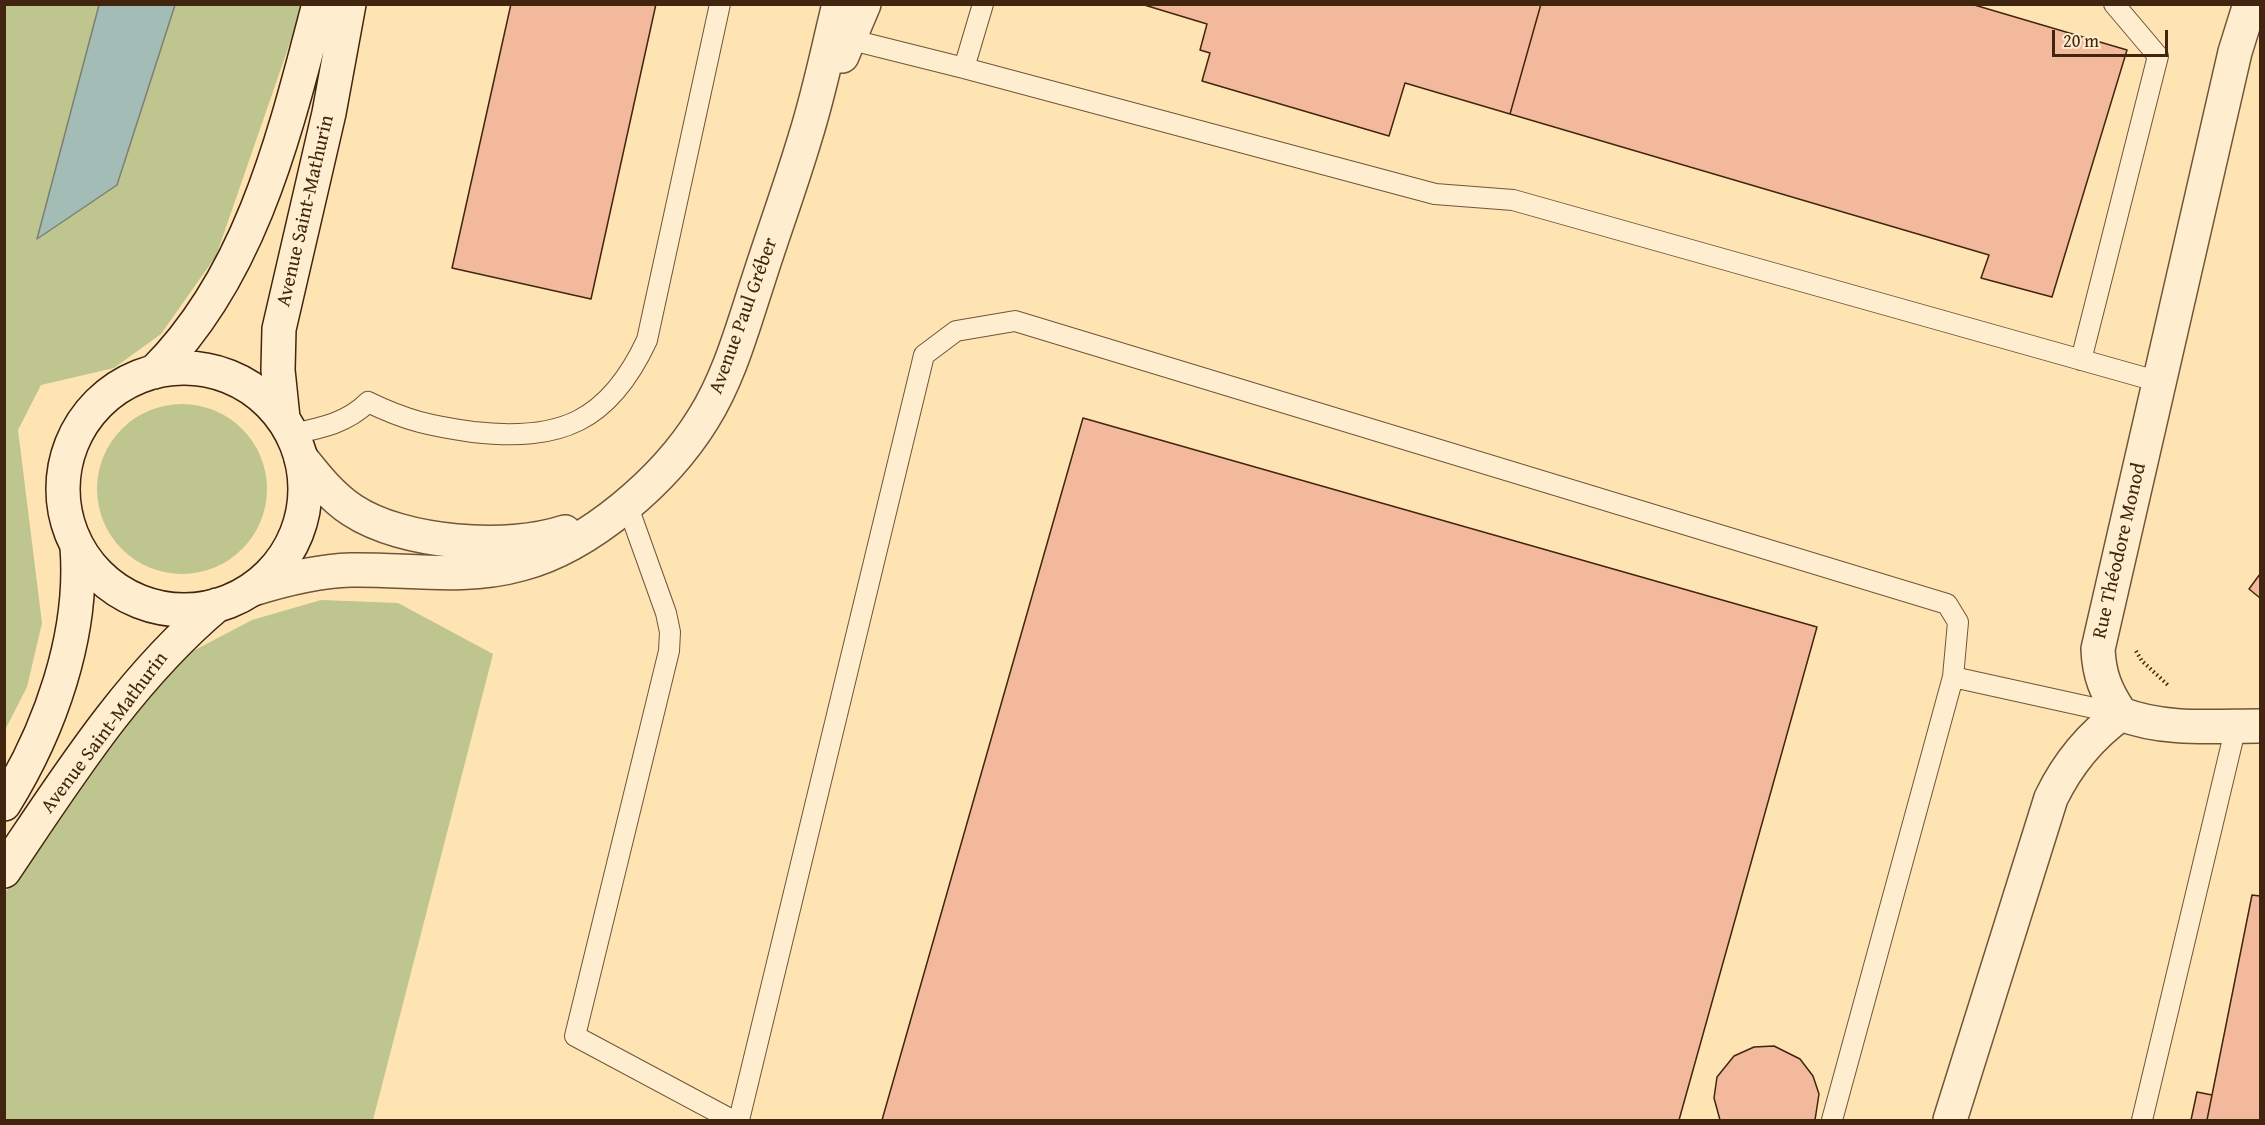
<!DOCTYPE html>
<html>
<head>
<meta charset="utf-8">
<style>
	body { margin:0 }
	#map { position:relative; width:2265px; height:1125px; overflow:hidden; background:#fee4b3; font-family:"Gentium Book Plus",serif }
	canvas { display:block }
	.frame { position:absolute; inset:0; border:6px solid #41250f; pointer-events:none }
	.scale { position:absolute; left:2052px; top:30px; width:116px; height:27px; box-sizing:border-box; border:3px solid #41250f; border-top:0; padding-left:8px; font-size:18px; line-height:21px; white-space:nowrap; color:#41250f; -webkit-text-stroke:4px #feedce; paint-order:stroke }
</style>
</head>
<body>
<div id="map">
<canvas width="2265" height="1125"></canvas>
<div class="frame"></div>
<div class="scale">20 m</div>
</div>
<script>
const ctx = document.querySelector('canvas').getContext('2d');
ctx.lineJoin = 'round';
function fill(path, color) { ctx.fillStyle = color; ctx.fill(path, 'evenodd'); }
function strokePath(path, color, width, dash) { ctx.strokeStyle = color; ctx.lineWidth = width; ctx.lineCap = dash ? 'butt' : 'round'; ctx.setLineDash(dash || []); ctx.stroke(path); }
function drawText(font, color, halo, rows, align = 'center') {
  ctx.font = font + ' "Gentium Book Plus",serif'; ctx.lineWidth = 6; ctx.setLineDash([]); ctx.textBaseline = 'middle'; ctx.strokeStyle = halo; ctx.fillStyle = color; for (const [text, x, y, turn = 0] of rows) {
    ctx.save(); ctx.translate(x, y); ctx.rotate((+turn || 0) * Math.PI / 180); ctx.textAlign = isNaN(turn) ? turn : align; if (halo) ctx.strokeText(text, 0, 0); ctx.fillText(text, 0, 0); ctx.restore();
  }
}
fill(new Path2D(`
	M4,5H303L216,256L161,334L114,368L41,385L18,430L42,623L27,687L5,730Z
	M97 489a85 85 0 1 1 170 0a85 85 0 1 1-170 0Z
	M321,600L398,603L493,654L373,1120H5V893L172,662L252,620Z`), '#bec58e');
const water = new Path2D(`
	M99,5H175L117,185L37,239Z`);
fill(water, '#a3bcb5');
strokePath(water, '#7c8073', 1.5);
const building = new Path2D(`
	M511,4H656L591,299L452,268Z
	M1141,4H1541L1510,114L1405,83L1389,136L1202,81L1210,53L1200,50L1207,24Z
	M1541,4H1971L2127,50L2052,297L1981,278L1989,255L1510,114Z
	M1083,418L1817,627L1679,1120H882Z
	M2260,574V598L2249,589Z
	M2252,895L2260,896V1120H2207Z
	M1774,1046L1800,1059L1813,1076L1819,1094L1815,1120H1720L1714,1098L1717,1077L1734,1056L1754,1047Z
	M2197,1092L2212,1095L2207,1120H2191Z`);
fill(building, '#f3b99c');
strokePath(building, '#41250f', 1.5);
const lane = new Path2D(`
	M840,37L964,68L1435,194L1513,200L2160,382
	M964,68L983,4
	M2081,360L2158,56L2114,4
	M292,434C321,428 347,423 368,402C407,421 431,426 473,432C560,442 609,422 647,340L720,4
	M627,504L666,613L670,632L669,651L575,1036L732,1120
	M739,1120L924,355L956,331L1015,321L1947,604L1958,622L1953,677
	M1832,1120L1953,677L2121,714
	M2142,1120L2236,726`);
const street = new Path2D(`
	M842,56L864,4
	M301,458C316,477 332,497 352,510C403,544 508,551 565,532
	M253,589C285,579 317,571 351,570C408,569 464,580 521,564C590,546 666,479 703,419C730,376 743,326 759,278C774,231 791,185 805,138C819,94 828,49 839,4
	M2121,714C2165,731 2214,726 2260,726
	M1950,1120L2051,798C2068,763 2090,736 2121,714C2106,692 2099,675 2098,649L2235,52L2250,4`);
const secondary = new Path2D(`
	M63 489a121 121 0 1 1 242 0a121 121 0 1 1-242 0Z
	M154,372C252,275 285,133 319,4
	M283,418L278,370L279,329L329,113L349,4
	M4,804C50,730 84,635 77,547
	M4,871C68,776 129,679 217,605`);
strokePath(lane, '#705538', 22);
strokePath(street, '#705538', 36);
strokePath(secondary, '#41250f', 36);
strokePath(new Path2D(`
	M2136,651L2142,661L2169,686`), '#41250f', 4, [1.5, 3]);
strokePath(lane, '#feedce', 20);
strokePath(street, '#feedce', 33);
strokePath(secondary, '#feedce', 33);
drawText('20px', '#41250f', '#feedce', [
	["Avenue Saint-Mathurin",306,211,-77],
	["Avenue Paul Gréber",744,316,-70],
	["Rue Théodore Monod",2120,551,-77],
	["Avenue Saint-Mathurin",105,733,-53]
]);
</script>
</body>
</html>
